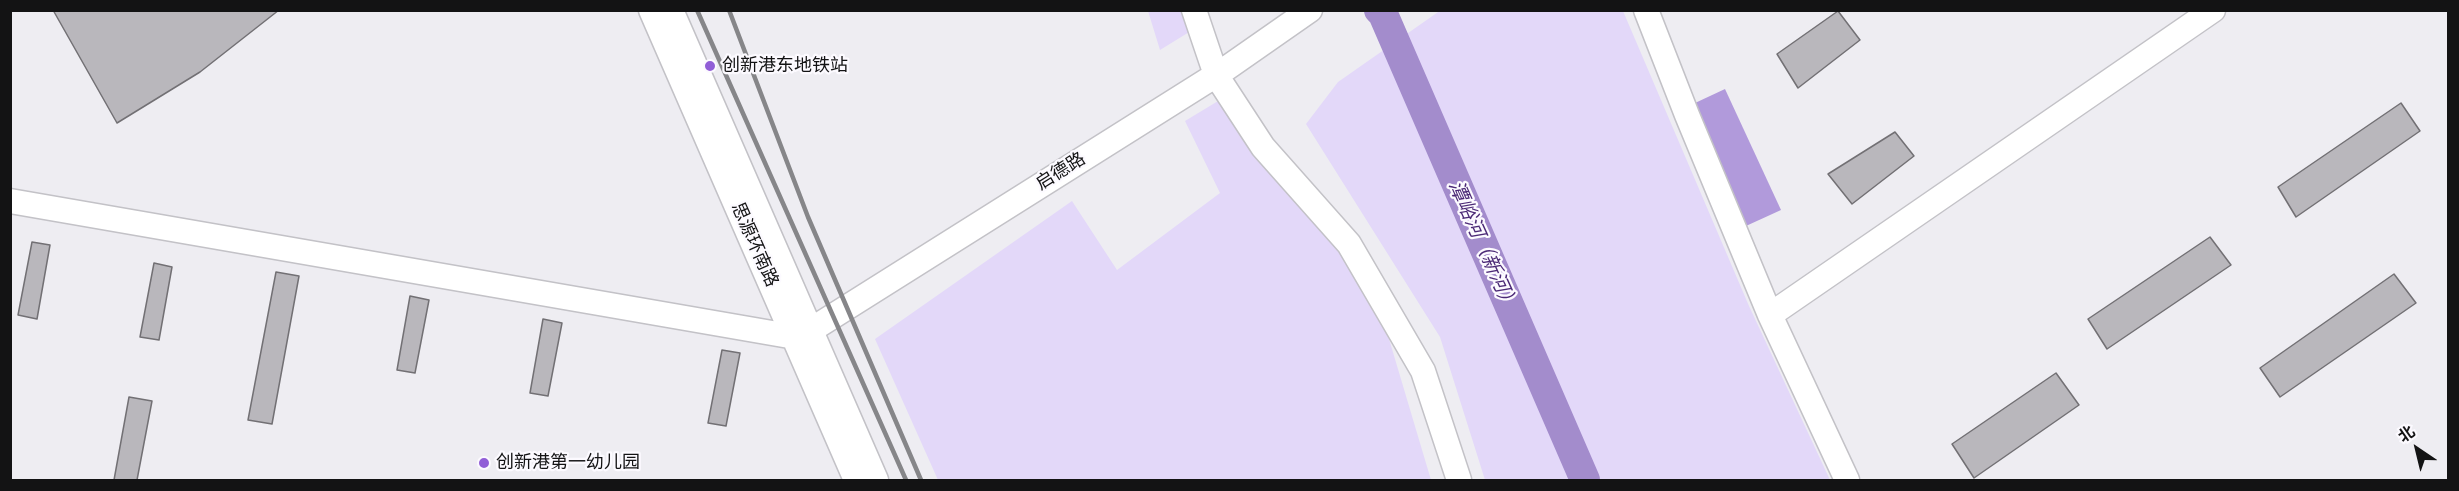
<!DOCTYPE html>
<html>
<head>
<meta charset="utf-8">
<style>
	body { margin:0 }
	#map { position:relative; width:2459px; height:491px; overflow:hidden; background:#eeedf2; font-family:"DM Sans","Noto Sans SC",sans-serif }
	canvas { display:block }
	.frame { position:absolute; inset:0; border:12px solid #131314; pointer-events:none }
	.north { position:absolute; left:2387px; top:419px; width:60px; height:60px; -webkit-text-stroke:4px #fcfaff; paint-order:stroke; rotate:325deg; font-size:16px; font-weight:700; line-height:24px; text-align:center; color:#131314 }
	.north::after { content:''; display:block; margin:auto; width:21px; height:27px; background:#131314; clip-path:polygon(50% 0,100% 100%,50% 72%,0 100%) }
</style>
</head>
<body>
<div id="map">
<canvas width="2459" height="491"></canvas>
<div class="frame"></div>
<div class="north">北</div>
</div>
<script>
const ctx = document.querySelector('canvas').getContext('2d');
ctx.lineJoin = 'round';
function fill(path, color) { ctx.fillStyle = color; ctx.fill(path, 'evenodd'); }
function strokePath(path, color, width, dash) { ctx.strokeStyle = color; ctx.lineWidth = width; ctx.lineCap = dash ? 'butt' : 'round'; ctx.setLineDash(dash || []); ctx.stroke(path); }
function drawText(font, color, halo, rows, align = 'center') {
  ctx.font = font + ' "DM Sans","Noto Sans SC",sans-serif'; ctx.lineWidth = 4.5; ctx.setLineDash([]); ctx.textBaseline = 'middle'; ctx.strokeStyle = halo; ctx.fillStyle = color; for (const [text, x, y, turn = 0] of rows) {
    ctx.save(); ctx.translate(x, y); ctx.rotate((+turn || 0) * Math.PI / 180); ctx.textAlign = isNaN(turn) ? turn : align; if (halo) ctx.strokeText(text, 0, 0); ctx.fillText(text, 0, 0); ctx.restore();
  }
}
fill(new Path2D(`
	M1441,10L1623,11L1749,306L1830,480H1485L1440,337L1306,124L1338,82Z
	M1148,11H1193L1199,26L1160,50Z
	M1233,92L1381,312L1431,480H938L875,339L1072,201L1117,270L1220,193L1185,121Z`), '#e3d8f9');
fill(new Path2D(`
	M1725,89L1781,210L1735,231L1680,110Z`), '#b19adb');
strokePath(new Path2D(`
	M1379,10L1383,14L1585,480`), '#a38ccc', 30);
const building = new Path2D(`
	M53,10H279L200,72L117,123Z
	M1838,11L1860,40L1798,88L1777,54Z
	M2401,103L2420,131L2296,217L2278,187Z
	M1895,132L1914,156L1852,204L1828,174Z
	M2210,237L2231,265L2107,349L2088,319Z
	M32,242L50,245L37,319L18,315Z
	M154,263L172,267L159,340L140,337Z
	M276,272L299,276L272,424L248,420Z
	M2394,274L2416,303L2280,397L2260,368Z
	M410,296L429,300L415,373L397,370Z
	M543,319L562,323L548,396L530,393Z
	M722,350L740,353L726,426L708,423Z
	M2056,373L2079,405L1974,478L1952,444Z
	M129,397L152,401L137,480H114Z`);
fill(building, '#b9b7bc');
strokePath(building, '#727074', 1.5);
const minor = new Path2D(`
	M651,10L856,480
	M671,10L876,480
	M1194,10L1216,75L1263,147L1349,244L1423,371L1459,480
	M1646,10L1687,115L1770,315L1847,480
	M10,201L795,337L811,330L1224,70L1310,10
	M1770,315L2213,10`);
strokePath(minor, '#c3c2c7', 27);
strokePath(minor, '#fff', 24);
strokePath(new Path2D(`
	M697,10L906,480
	M729,10L808,217L921,480`), '#868689', 4.5);
for (const [x, y, r, color] of [
	[710,66,6,"#915ed7"],
	[484,463,6,"#915ed7"]
]) { const dot = new Path2D(); dot.arc(x, y, r, 0, 2 * Math.PI); ctx.fillStyle = color; ctx.fill(dot); strokePath(dot, '#fcfaff', 2); }
drawText('18px', '#131314', '#fcfaff', [
	["创新港东地铁站",722,66],
	["创新港第一幼儿园",496,463]
], 'left');
drawText('18px', '#131314', '#fcfaff', [
	["启德路",1061,172,-32],
	["思源环南路",754,245,66]
]);
drawText('italic 20px', '#4b2976', '#fcfaff', [
	["潭峪河（新河）",1482,246,66]
]);
</script>
</body>
</html>
